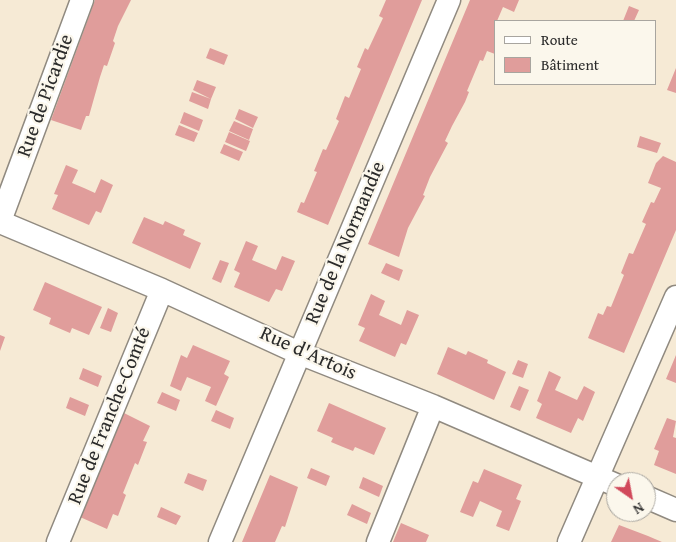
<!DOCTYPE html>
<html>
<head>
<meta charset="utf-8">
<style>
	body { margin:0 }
	#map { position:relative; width:676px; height:542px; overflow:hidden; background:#f6ead5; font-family:"Gentium Book Plus",serif }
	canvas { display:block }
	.legend { position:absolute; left:494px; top:20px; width:162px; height:65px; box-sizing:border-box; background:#fbf7ec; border:1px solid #a8a59f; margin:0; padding:6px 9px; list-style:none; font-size:15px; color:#2b2b2b }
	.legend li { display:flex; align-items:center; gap:10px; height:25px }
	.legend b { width:25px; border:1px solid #a8a59f }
	.north { position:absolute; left:606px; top:472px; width:50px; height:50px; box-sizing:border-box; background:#fbf7ec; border:1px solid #a8a59f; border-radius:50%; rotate:147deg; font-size:14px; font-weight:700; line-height:20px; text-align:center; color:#2b2b2b }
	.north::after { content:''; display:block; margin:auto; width:18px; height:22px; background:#d1495b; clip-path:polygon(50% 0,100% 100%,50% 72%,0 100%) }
</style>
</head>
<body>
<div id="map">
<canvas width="676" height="542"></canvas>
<ul class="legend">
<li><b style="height:6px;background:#fff"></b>Route</li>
<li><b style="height:14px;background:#e09d9b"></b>Bâtiment</li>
</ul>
<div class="north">N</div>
</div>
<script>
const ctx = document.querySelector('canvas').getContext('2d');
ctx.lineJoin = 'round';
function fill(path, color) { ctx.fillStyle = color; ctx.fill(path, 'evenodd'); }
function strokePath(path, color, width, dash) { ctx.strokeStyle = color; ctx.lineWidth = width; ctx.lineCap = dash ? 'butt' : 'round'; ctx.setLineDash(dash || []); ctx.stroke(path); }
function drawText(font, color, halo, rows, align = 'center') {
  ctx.font = font + ' "Gentium Book Plus",serif'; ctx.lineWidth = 4.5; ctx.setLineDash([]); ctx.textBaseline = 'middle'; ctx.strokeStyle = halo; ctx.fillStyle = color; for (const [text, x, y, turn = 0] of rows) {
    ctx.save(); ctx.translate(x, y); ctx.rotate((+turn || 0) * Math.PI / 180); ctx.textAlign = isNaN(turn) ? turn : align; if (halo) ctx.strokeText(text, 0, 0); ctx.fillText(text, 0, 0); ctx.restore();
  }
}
fill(new Path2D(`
	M95,0H131L118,26L113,41L115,43L107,66L104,65L100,77L89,116H86L81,130L51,120Z
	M386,0H422L328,225L297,212L301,202L304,203L317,172L314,171L323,149L326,150L339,121L336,119L345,96L349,98L361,69L357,67L365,48L368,50L383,18L379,16Z
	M470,0H519L514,12L503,7L497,21H495V54L487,51L483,61L480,60L467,91L469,92L465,102L452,126L445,141L448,143L430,177L423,195L425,196L408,228L399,257L368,244Z
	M629,6L639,10L634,21H623Z
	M210,48L228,55L224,65L206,58Z
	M676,68V93L667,90Z
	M197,80L216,87L211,99L193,90Z
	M192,92L211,99L208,109L189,101Z
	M239,109L258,117L253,128L235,119Z
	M184,112L203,120L199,131L180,123Z
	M234,121L253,129L249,140L229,131Z
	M179,125L198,133L194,142L175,135Z
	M229,132L250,141L246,151L225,142Z
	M640,136L661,143L657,153L637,147Z
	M224,144L243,152L239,161L220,153Z
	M663,156L676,162V230L624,353L588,338L598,313L603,315L607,306L611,307L624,275L621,273L629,253L633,254L646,224L642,222L651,202L654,203L661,188L648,183L656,163Z
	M66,165L78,170L72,183L84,188L95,193L101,179L113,185L101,213L96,211L89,225L52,209L58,195L54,194Z
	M144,217L163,225L165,221L176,226L185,230L183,235L201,243L190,269L132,243Z
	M246,241L258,246L252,260L276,270L282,256L295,261L282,291L276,289L269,302L234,287L240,273L234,270Z
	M220,260L229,263L221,283L212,279Z
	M386,263L403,270L399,281L381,273Z
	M45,282L102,307L89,335L72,328L70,333L49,324L51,318L33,310Z
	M371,294L385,301L379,315L401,325L407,310L419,315L406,345L401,343L395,357L359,341L365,328L358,325Z
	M108,308L118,313L111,332L100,328Z
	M0,335L5,337L0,351Z
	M193,345L230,361L224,374L229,377L216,406L205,401L211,387L187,377L181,391L170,386L181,355L187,358Z
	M448,347L466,355L468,351L488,360L487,363L506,372L494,400L437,374Z
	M676,355V383L666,379Z
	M518,360L528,364L523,378L512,374Z
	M83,368L102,376L98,387L79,379Z
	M549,371L561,377L555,390L577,400L584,386L595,392L583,421L578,418L571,433L536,418L542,404L537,401Z
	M519,386L529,390L520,411L510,407Z
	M162,392L180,400L176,411L157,403Z
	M70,397L89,405L85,416L66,408Z
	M329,403L386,428L374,455L355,447L353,451L343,447L331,442L333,438L317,431Z
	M216,410L234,418L230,429L211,421Z
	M124,413L150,426L143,441L147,442L138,465L135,463L123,493L126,495L118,516L113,514L107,529L80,517Z
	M667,418L676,421L673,437L676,438V474L654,465L659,451L654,449Z
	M311,468L330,476L326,486L307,478Z
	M484,469L522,485L516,499L521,501L509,531L496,526L502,511L480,501L473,517L460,512L473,481L478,483Z
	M188,473L207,480L203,491L184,483Z
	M270,475L298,487L285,527L282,526L275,542H242Z
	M363,477L383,486L379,497L359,488Z
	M352,504L371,513L367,524L347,515Z
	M161,507L181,516L176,525L157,517Z
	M401,523L429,535L426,542H393Z
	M619,525L648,536L662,542H611Z`), '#e09d9b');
const minor = new Path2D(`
	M0,221L82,0
	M0,222L162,290L299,353L433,406L616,485
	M646,497L676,510
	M58,542L162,290
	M220,542L449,0
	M378,542L433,406
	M569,542L676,297`);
strokePath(minor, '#908a80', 25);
strokePath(minor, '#fff', 22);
drawText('20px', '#2b2b2b', '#fbf7ec', [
	["Rue de Picardie",46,96,-70],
	["Rue de la Normandie",346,243,-67],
	["Rue d'Artois",308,354,24],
	["Rue de Franche-Comté",110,416,-68]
]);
</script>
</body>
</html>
